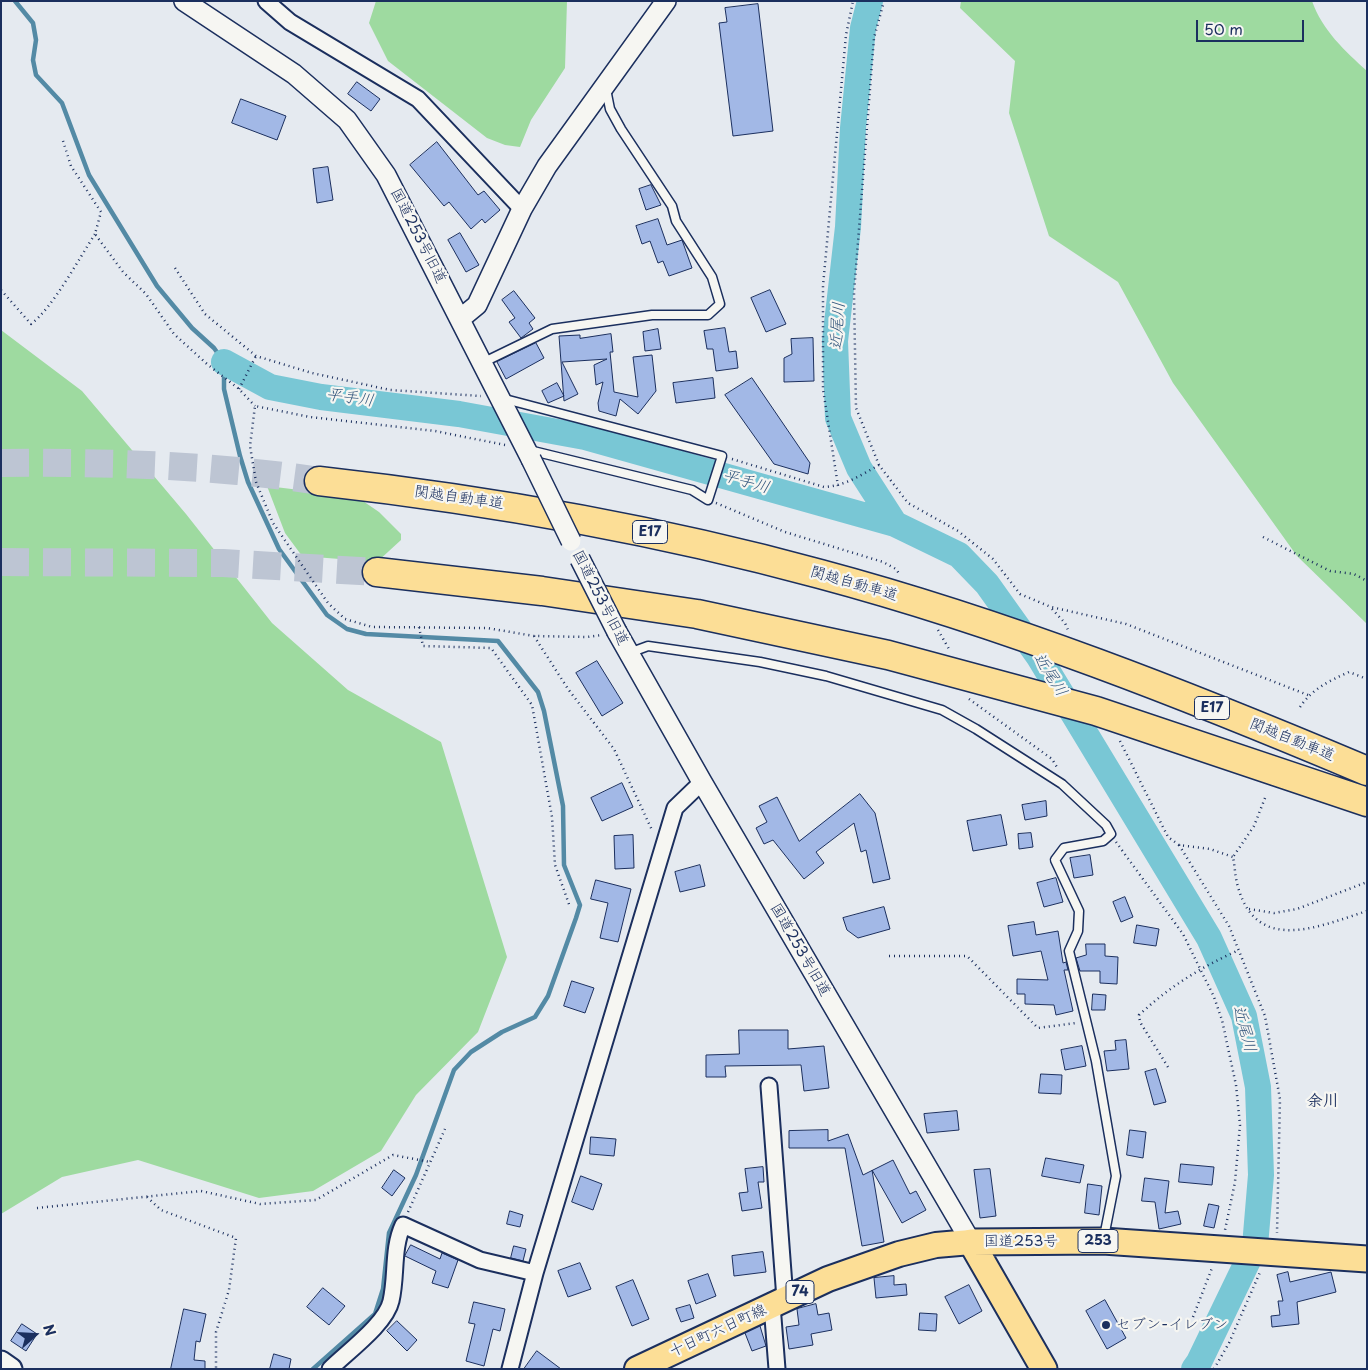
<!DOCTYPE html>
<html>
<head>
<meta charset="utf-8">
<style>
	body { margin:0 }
	#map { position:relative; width:1368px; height:1370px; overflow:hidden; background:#e5eaf0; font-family:"Playpen Sans",sans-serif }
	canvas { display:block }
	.frame { position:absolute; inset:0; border:2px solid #1b2f5e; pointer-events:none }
	.north { position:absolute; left:10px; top:1310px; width:50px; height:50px; -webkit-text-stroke:4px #f6f6f2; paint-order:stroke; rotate:71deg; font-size:14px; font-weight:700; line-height:20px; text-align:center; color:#1b2f5e }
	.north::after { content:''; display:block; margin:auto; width:18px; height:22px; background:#1b2f5e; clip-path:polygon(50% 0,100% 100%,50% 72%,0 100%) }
	.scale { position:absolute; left:1196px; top:20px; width:108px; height:22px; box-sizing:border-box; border:2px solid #1b2f5e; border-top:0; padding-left:6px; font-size:15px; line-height:18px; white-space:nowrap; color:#1b2f5e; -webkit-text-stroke:4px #f6f6f2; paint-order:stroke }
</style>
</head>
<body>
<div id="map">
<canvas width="1368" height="1370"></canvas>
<div class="frame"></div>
<div class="north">N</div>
<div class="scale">50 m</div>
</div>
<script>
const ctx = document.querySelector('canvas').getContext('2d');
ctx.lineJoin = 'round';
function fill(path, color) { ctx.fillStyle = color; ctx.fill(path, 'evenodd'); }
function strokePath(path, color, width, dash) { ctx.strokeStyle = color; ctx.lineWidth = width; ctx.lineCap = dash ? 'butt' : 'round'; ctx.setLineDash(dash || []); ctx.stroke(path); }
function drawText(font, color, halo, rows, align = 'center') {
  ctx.font = font + ' "Playpen Sans","Klee One",sans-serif'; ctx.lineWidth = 4.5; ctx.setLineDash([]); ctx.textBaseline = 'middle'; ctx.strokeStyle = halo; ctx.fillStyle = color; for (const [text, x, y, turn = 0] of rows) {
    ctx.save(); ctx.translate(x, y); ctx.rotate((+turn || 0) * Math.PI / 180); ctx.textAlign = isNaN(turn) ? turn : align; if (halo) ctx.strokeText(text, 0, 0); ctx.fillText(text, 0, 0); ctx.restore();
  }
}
fill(new Path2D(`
	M376,1H567L565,68L531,120L520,147L505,145L487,138L388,61L369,23Z
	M961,1H1312C1322,30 1345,51 1367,71V624L1297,556L1173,383L1118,282L1049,236L1009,113L1015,61L960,8Z
	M1,330L82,391L186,514L272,623L348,690L441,742L507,957L478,1032L416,1095L381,1151L313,1191L259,1198L138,1160L62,1177L1,1214Z
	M267,486L357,497L379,512L401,534V540L377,562L302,556L285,533Z`), '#9edaa0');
strokePath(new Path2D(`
	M15,1L33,23L36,40L33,60L36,75L62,103L89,175L157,286L192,328L214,348L224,362V389L240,456L248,482L279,549L327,615L347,629L366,634L498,641L538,692L544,711L563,806L564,865L580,905L576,918L548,996L535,1017L502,1032L471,1052L454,1070L416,1175L389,1233L383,1289L375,1314L313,1369`), '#538aa5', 4.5);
strokePath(new Path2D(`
	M870,1L863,28L853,128L848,227L835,341L838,418L859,468L895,524L959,555L987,584L1039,657L1209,938L1244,1016L1258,1087L1261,1175L1255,1246L1199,1362L1194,1369
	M224,362L270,387L321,397L459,414L585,437L895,524`), '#79c7d5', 26);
const building = new Path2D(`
	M758,4L773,131L733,136L719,23L727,22L725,8Z
	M357,82L380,99L371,111L348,94Z
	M241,99L286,116L277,140L232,123Z
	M437,142L478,195L484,191L500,210L485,223L482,219L471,229L449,202L444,206L410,165Z
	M328,167L333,200L317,203L313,169Z
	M651,185L661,205L646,210L639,189Z
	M658,219L667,245L682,240L692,268L669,276L663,261L658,263L650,241L642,244L636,226Z
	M460,233L479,265L466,272L448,240Z
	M770,290L786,324L766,332L751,298Z
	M514,291L535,318L529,323L533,329L521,338L509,322L515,318L502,300Z
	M725,328L729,352L736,351L738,368L716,371L713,349H707L704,331Z
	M658,329L661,349L645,351L643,332Z
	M611,334L613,352H610L614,392L638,397L633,357L652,355L656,391L638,414L620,399L616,416L599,411L598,403L603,382L596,385L594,365L607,359L562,362L578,394L564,401L559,336L580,335V338Z
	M813,338L814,381L784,382V358L792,354L791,339Z
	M536,343L544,358L506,379L497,362Z
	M713,378L715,398L676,403L673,383Z
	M752,378L810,463L808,474L774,464L725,395Z
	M557,383L564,396L548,403L542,391Z
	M597,661L623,703L602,716L576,673Z
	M622,783L633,807L602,821L591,798Z
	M860,794L875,813L890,879L873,883L866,850L861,852L854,823L816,852L824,863L804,879L773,840L764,844L756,828L767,822L759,806L777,797L799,841Z
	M1046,801L1047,816L1025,820L1022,805Z
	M1001,815L1007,845L973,851L967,821Z
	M1031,833L1033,847L1019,849L1018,834Z
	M633,835L634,868L615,869L614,836Z
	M1090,855L1093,875L1074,878L1070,858Z
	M700,865L705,886L680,892L675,872Z
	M1056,878L1063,902L1044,907L1037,883Z
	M596,880L631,889L618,942L600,938L608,903L591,899Z
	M1125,897L1133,917L1121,922L1113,902Z
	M884,907L890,929L858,938L847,930L843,918Z
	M1034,922L1036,935L1058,931L1063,963L1066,962L1068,970H1064L1073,1011L1056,1015L1054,1005L1025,1004V994H1017V979L1048,980L1041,951L1013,956L1008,926Z
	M1137,925L1159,929L1156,946L1134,943Z
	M1086,944H1105V956L1118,957L1117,984L1100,983V971H1080L1076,958L1086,955Z
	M572,981L594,988L585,1013L564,1006Z
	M1093,994L1106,995L1105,1010H1092Z
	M739,1030H788V1049L824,1046L829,1088L804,1091L801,1065L725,1066L726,1077H706V1055L739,1054Z
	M1126,1040L1129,1069L1107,1071L1104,1051L1116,1050L1115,1041Z
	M1082,1046L1086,1066L1065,1070L1061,1050Z
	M1156,1069L1166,1102L1154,1105L1145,1072Z
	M1041,1074L1062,1075L1061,1094L1039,1093Z
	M957,1111L959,1130L927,1133L924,1114Z
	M828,1130V1141L848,1134L863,1175L893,1160L910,1194L916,1191L926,1210L902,1223L872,1170L884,1242L862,1246L845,1148H789V1131Z
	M1130,1130L1146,1132L1143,1158L1127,1155Z
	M591,1137L616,1139L614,1156L590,1154Z
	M1046,1158L1084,1165L1080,1183L1042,1176Z
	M1181,1164L1214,1167L1212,1185L1179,1182Z
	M763,1167L764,1182H758L762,1208L742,1211L739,1193L748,1192L745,1169Z
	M990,1169L996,1216L980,1218L974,1170Z
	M394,1170L405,1178L392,1196L382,1188Z
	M581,1176L602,1184L593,1210L572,1202Z
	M1145,1178L1169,1181L1165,1213L1178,1211L1181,1224L1159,1229L1155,1202L1142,1201Z
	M1088,1184L1102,1186L1099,1215L1085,1213Z
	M1209,1204L1219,1206L1214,1228L1204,1226Z
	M510,1211L523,1215L520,1227L507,1224Z
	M411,1245L440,1259L442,1253L458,1260L448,1288L432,1283L436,1271L405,1256Z
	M514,1246L526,1249L523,1261L511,1258Z
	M763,1252L766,1272L734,1276L732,1256Z
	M580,1263L591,1289L568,1297L558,1271Z
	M1288,1272L1290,1282L1331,1272L1336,1292L1297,1302L1299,1324L1272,1327L1271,1316L1280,1315L1278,1301H1283L1277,1275Z
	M708,1274L716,1296L696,1304L688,1281Z
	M894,1276V1285L906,1284L907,1295L876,1298L874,1278Z
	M633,1280L649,1319L632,1326L616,1287Z
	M969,1285L982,1311L959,1324L945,1297Z
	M323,1288L345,1306L329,1325L307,1307Z
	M1105,1300L1126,1338L1107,1349L1086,1311Z
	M474,1302L505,1309L500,1331L493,1329L484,1366L466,1361L475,1324L469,1323Z
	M816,1304L818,1315L829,1313L832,1330L811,1334L813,1345L789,1349L786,1327L799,1325L797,1309Z
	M690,1305L694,1318L681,1322L676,1309Z
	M184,1309L206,1314L200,1342L196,1341L194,1360L205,1361V1369H171Z
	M920,1313L937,1314L936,1331L919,1330Z
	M397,1321L417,1340L407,1351L387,1331Z
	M22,1324L37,1334L26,1351L11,1341Z
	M760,1326L766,1346L752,1351L745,1333Z
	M537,1351L561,1369H524Z
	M274,1354L291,1359L289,1369H270Z`);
fill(building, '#a2b8e6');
strokePath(building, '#1b2f5e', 1);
strokePath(new Path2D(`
	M1,463C108,462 214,465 319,481
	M1,562L223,563L377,572`), '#bdc5d3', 28, [28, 14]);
const service = new Path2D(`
	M482,363L552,329L652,315H708L720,304L712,277L676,221L672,206L621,129L610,109L606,89
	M501,398L722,456L708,500L692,490L529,450
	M629,653L648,646L760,662L826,676L942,710L976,729L1062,784L1106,825L1111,834L1103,841L1064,848L1055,860L1079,911L1078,931L1069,951L1096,1061L1116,1176L1104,1237`);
const minor = new Path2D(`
	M266,1L290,22L418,99L522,209
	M769,1086L785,1299
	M772,1305L777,1369
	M330,1369C347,1352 386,1324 391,1301C397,1275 392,1249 403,1225L480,1260L535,1273
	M510,1369L535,1273L675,808L702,782`);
const tertiary = new Path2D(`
	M184,1L294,74L347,120L386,175L531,459
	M460,319L477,305L522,209L547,166L666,1
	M617,632L702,782L971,1242`);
const secondary = new Path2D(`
	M1,1362L11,1369`);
const primary = new Path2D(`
	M637,1369L828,1279L899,1254L936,1245L971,1242`);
const trunk = new Path2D(`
	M1044,1369L971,1242L1103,1241L1367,1259`);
const motorway = new Path2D(`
	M319,481C489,500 655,529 820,574C1007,624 1189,696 1367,771
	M377,572L542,591L697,614L888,655L1096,711L1367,802`);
strokePath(service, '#1b2f5e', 11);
strokePath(minor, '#1b2f5e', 19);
strokePath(tertiary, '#1b2f5e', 22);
strokePath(secondary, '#1b2f5e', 25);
strokePath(primary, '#1b2f5e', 28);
strokePath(trunk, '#1b2f5e', 29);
strokePath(motorway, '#1b2f5e', 31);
strokePath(new Path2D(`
	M63,141L71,166L101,212L95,234L123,272L146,294L174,334L207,364L239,389L255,406
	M175,268L205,314L256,356L312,373L390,390L481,396
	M1,290L31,324C52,309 80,257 95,234
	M239,389L256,356
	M505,445L435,431L310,417L255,406L250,446L256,482L273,523L328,603L345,619L372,627L487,628L534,636L587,637L602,635
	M732,459L824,487C845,486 861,475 879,465L908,503L958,531L993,559L1020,594L1051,607L1126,624L1308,695
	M879,465L856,408L854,293L874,38L884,1
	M838,486L823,389V286L846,35L853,1
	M716,503L785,532L883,562L896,569L900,575
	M1263,537L1330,571L1354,574L1367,581
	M1052,609L1065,623L1068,630
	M419,627L423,646L491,648L532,705L552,817L555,865L570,907
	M938,630L949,649
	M534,636L568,689L614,749L652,830
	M969,699L1052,759L1058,769
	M1300,707C1312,689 1329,681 1349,672L1367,679
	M1120,741L1168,837L1179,845L1210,849L1233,857
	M1265,798L1254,826L1233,857C1235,867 1235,877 1238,887C1257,955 1320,926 1367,911
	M1116,842L1183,934L1214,997L1222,1020L1236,1085L1240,1125L1235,1182L1225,1230
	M1179,845L1229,926L1265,1016L1280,1099L1277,1233
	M1249,909L1274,913L1297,909L1367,882
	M889,956H967L1038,1028L1076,1023
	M1168,1067L1140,1022L1139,1015C1169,987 1201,967 1239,950
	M147,1197L161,1210L236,1238L229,1290L216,1332V1369
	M37,1208L201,1191L260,1204L316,1200L393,1155L430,1162
	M408,1212L445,1129
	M1193,1317L1212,1268
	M1214,1369L1229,1343L1261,1270`), '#1b2f5e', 2.5, [1, 4]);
strokePath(service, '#f6f6f2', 8);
strokePath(minor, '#f6f6f2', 15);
strokePath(tertiary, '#f6f6f2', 19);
strokePath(secondary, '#f6f6f2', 21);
strokePath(primary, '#fcde96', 24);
strokePath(trunk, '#fcde96', 25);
strokePath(motorway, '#fcde96', 28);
const tertiaryBridge = new Path2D(`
	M531,459L571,541
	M580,559L617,632`);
strokePath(tertiaryBridge, '#1b2f5e', 22, []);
strokePath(tertiaryBridge, '#f6f6f2', 19);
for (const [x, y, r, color] of [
	[1106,1325,5,"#1b2f5e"]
]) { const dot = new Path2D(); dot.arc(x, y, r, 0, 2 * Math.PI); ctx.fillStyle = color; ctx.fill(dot); strokePath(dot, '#f6f6f2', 2); }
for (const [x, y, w] of [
	[650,532,35],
	[1212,708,35],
	[1098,1241,40],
	[800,1292,28]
]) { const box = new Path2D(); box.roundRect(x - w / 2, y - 11.5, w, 23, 4); ctx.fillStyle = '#f6f6f2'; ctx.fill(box); strokePath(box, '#1b2f5e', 1); }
drawText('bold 14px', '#1b2f5e', null, [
	["E17",650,532],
	["E17",1212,708],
	["253",1098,1241],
	["74",800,1292]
]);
drawText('15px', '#1b2f5e', '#f6f6f2', [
	["国道253号旧道",418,236,63],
	["関越自動車道",459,498,8],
	["関越自動車道",854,584,16],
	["国道253号旧道",600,598,63],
	["関越自動車道",1292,740,22],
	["国道253号旧道",800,950,60],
	["国道253号",1021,1242],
	["十日町六日町線",718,1331,-25]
]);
drawText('15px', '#1b2f5e', '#f6f6f2', [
	["セブン-イレブン",1116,1325]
], 'left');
drawText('italic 16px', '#32557c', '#f6f6f2', [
	["近尾川",838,326,-86],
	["平手川",350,398,8],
	["平手川",746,482,16],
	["近尾川",1050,675,58],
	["近尾川",1244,1029,75]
]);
drawText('bold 16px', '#1b2f5e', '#f6f6f2', [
	["余川",1323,1102]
]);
</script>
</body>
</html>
